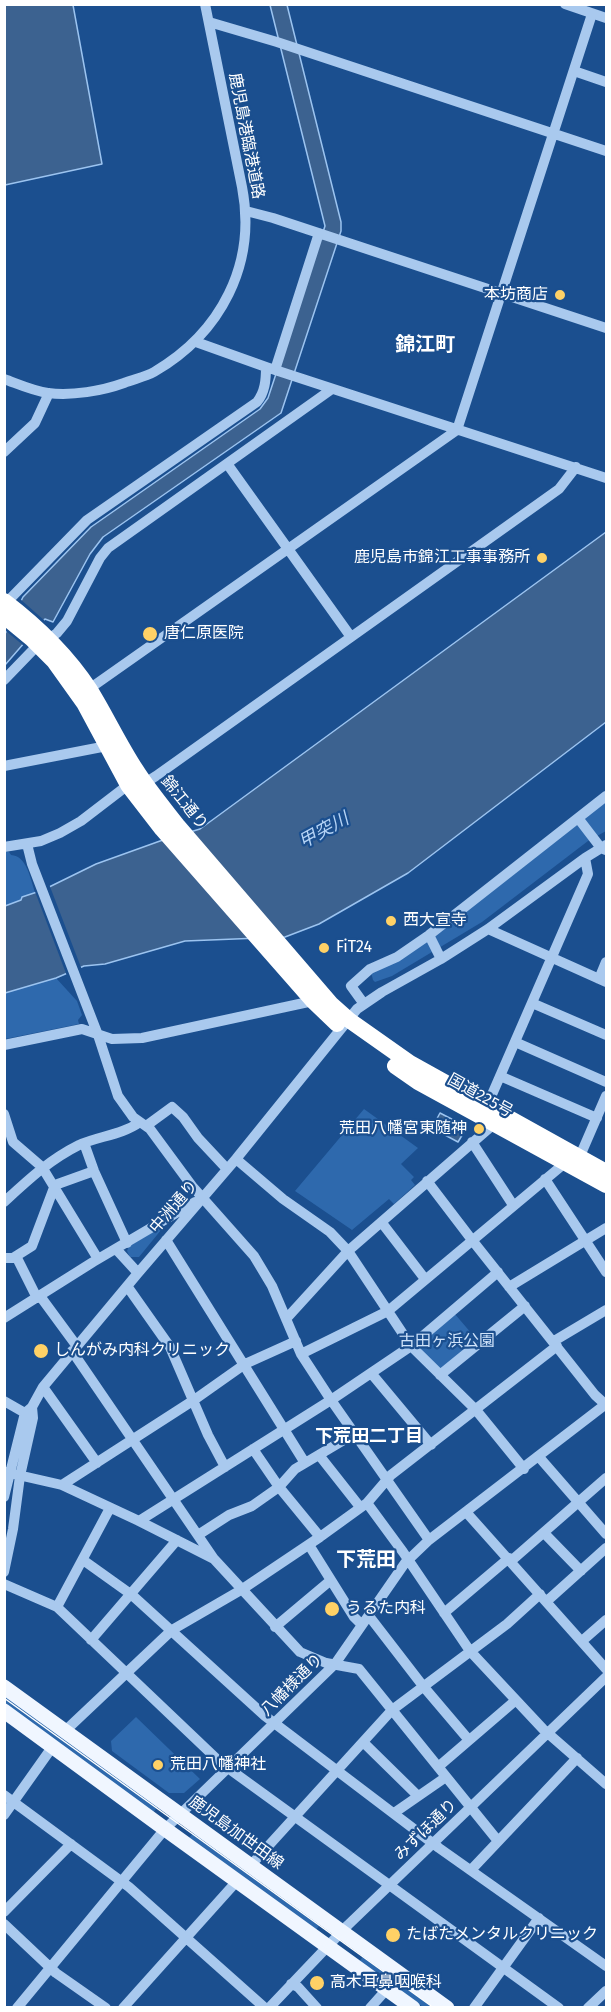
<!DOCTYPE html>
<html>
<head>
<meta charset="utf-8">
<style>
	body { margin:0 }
	#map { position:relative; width:611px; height:2012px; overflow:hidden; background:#1b4f8f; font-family:"Fira Sans",sans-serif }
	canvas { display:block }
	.frame { position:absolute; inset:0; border:6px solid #fff; pointer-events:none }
</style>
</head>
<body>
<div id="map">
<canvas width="611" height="2012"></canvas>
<div class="frame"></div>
</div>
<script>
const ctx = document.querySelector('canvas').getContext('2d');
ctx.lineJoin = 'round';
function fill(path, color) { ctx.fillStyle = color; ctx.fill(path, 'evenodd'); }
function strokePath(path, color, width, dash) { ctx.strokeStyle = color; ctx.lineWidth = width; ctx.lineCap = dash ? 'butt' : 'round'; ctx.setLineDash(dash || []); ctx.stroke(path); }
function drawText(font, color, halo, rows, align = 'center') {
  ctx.font = font + ' "Fira Sans","Noto Sans JP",sans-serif'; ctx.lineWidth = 4.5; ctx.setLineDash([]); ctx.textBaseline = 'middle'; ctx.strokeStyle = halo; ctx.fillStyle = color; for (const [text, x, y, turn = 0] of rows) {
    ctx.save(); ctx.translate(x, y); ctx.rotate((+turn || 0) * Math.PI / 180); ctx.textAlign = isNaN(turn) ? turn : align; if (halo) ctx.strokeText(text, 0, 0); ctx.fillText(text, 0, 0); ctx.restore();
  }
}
fill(new Path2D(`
	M606,800V831L588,841L482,922L392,976L375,982L373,980L371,972Z
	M5,852H9L11,855C27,856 30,878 35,892L22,897L21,900L5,906Z
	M53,978H56L77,1001L82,1015L78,1020L79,1024L5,1039V993Z
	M364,1109L418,1148L401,1164L414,1177L411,1180L415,1185L394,1204L389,1199L352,1230L295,1191Z
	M166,1224L139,1257H130L127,1251L129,1246Z
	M454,1313L478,1341L442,1369H437L417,1344Z
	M5,1695L158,1806L153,1813L5,1705Z
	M136,1717L200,1779L184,1793H169L112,1751L111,1741Z
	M194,1832L321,1923L316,1930L189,1838Z
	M364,1955L437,2007H423L359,1962Z`), '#2e69ad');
const water = new Path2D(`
	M4,5H73L102,164L5,185Z
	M270,5H287L341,222V231L281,413L103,537L90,554L53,622L45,619L5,665L4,636L23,597L91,527L260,409L268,398L325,226Z
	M606,532V722L408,873L319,924L285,937L185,941L105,964L84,966L56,978L5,993V906L21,900L22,897L43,890L96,864L160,841L200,829Z
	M440,1113L467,1127L458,1142L432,1128Z`);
fill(water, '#3c6290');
strokePath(water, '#9cc4f0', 1.5);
fill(new Path2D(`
	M19,598L45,621L24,646L6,631L5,632Z
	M49,884L82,970L67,976L34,889Z`), '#1b4f8f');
strokePath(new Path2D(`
	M565,4L606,18
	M209,22L277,42L606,151
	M574,71L606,82
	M246,211L273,218L606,328
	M196,342L266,367L606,478
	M275,370L319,233
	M4,379C18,384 33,391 48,393C72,396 102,391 124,383C134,379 145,377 154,372C221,333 257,264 242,187L205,4
	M4,452L35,423L49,393
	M228,465L351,637
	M4,605L87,520L257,402C265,392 266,380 266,367
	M4,680L32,651L57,633L67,621L100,558L108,548L332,389
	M89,689L457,430L592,14
	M4,766L107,746
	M578,818L601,848L606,850
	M27,844L32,864L98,1035L118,1096L133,1117L150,1129L192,1186L254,1256L272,1286L301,1354L331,1400L429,1540
	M4,847L41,841L60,833L81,821L128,785L145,783L156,776L559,489L576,467
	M488,929L606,982
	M429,935L441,959
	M599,979L606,962
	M532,1003L606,1035
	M364,1004L351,986L370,969L397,957L429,935L606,796
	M515,1042L606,1082
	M4,1045L82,1029L112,1039L142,1038L313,1001
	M500,1076L597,1118
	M487,1106L588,874L585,858
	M4,1114L13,1142L42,1167L98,1259
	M146,1126L172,1107L183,1117L198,1138L227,1169
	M472,1142L513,1205
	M84,1143L94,1171L127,1243
	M236,1159L283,1199L330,1232L348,1251L411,1346L476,1410L524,1469
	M545,1179L606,1272
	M427,1181L472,1240L595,1395L606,1405
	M4,1202C28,1180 49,1160 79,1145C99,1136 122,1135 140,1122
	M382,1223L425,1279
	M166,1240L305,1463
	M116,1249L138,1273
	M16,1256L37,1298
	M4,1258H13L32,1246L55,1185L94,1171
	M127,1286L170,1347L208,1435L225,1467
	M509,1287L606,1228
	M40,1296L76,1345
	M4,1318L93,1262L195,1202
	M286,1319L348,1251L494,1124
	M554,1341L606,1310
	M72,1351L214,1559
	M301,1354L388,1311L565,1163L580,1156L606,1096
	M371,1373L431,1445
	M440,1375L525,1306
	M43,1387L97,1463
	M4,1401L25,1413
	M253,1449L279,1487L320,1537
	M319,1455L360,1507
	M539,1457L606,1534
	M5,1472L62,1485L139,1521L214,1559L300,1652L326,1663L359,1669L498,1841
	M62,1485L194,1400L245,1364L296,1341
	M4,1497L25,1413L32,1407L43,1387L138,1273L236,1159L357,1009L382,992L441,959L488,929L585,858L606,845
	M367,1503L403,1552L470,1651L543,1729L606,1784
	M466,1512L606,1669
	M139,1521L331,1400L411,1346L498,1272
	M545,1534L581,1571
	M198,1535L229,1515L252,1506L279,1487L295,1469L354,1434
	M309,1545L354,1617L362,1625
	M83,1560L132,1595L265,1716L439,1848L606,1966
	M511,1561L606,1478
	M4,1572L13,1529L20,1476L33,1418L32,1407
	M4,1584L57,1607L221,1763L559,2008
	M547,1601L606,1548
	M57,1607L110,1508
	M444,1613L509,1558
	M369,1616L423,1686L468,1739
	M275,1627L331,1580
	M91,1640L177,1540
	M582,1641L606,1620
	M65,1731L172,1630L241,1590L320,1537L367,1503L391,1475L557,1346
	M363,1742L417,1795
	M438,1767L516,1700
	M4,1795L129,1887L265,2008
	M394,1813L446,1777
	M4,1815L53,1746
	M251,1865L392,1710L507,1624L540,1594
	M471,1870L577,1758
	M4,1912L71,1844
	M4,1924L56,1973L106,2008
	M291,1984L298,1987L317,2008
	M17,2008L165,1829L335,1664L405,1563L429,1540L606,1404
	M123,2008L237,1881
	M269,2008L348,1925L606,1677
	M370,2008L387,1989
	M474,2008L539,1918
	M588,2008L606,1991`), '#a9c9ee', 10);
strokePath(new Path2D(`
	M4,1687L447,2008
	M4,1711L165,1829L413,2008`), '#f0f6ff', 15);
strokePath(new Path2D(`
	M4,601C37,626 67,655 90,690C106,716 119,744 136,770C148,789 163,807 177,825L331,1004L349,1020L410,1063L606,1172
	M4,616L32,639L54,661L84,703L128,785L162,829L313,1001L337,1024
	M395,1066L418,1082L606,1185`), '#fff', 16);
strokePath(new Path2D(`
	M4,1698L434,2008`), '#fff', 1.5);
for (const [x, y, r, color] of [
	[560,295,6,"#ffd166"],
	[542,558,6,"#ffd166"],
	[150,634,8,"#ffd166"],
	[391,921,6,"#ffd166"],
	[324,948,6,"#ffd166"],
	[479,1129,6,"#ffd166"],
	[41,1351,8,"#ffd166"],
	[332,1609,8,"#ffd166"],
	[158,1765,6,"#ffd166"],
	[393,1935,8,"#ffd166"],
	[317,1983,8,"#ffd166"]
]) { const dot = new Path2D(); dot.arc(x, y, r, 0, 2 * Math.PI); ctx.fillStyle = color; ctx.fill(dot); strokePath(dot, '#1b4f8f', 2); }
drawText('16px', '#fff', '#1b4f8f', [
	["鹿児島港臨港道路",246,136,79],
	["錦江通り",184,803,51],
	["国道225号",480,1096,29],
	["中洲通り",174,1207,-49],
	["八幡様通り",292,1685,-45],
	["みずほ通り",426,1830,-44],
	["鹿児島加世田線",236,1833,36]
]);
drawText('16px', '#fff', '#1b4f8f', [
	["本坊商店",548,295,"right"],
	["鹿児島市錦江工事事務所",530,558,"right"],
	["唐仁原医院",164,634],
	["西大宣寺",403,921],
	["FiT24",336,948],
	["荒田八幡宮東随神",467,1129,"right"],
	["しんがみ内科クリニック",54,1351],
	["うるた内科",346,1609],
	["荒田八幡神社",170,1765],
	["たばたメンタルクリニック",406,1935],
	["高木耳鼻咽喉科",330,1983]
], 'left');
drawText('16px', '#cfe3fa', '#1b4f8f', [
	["古田ヶ浜公園",447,1342]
]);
drawText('italic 18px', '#b5d3f5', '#1b4f8f', [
	["甲突川",324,831,-29]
]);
drawText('bold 18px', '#fff', '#1b4f8f', [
	["下荒田二丁目",369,1437]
]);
drawText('bold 20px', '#fff', '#1b4f8f', [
	["錦江町",425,345],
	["下荒田",366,1560]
]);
</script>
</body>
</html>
